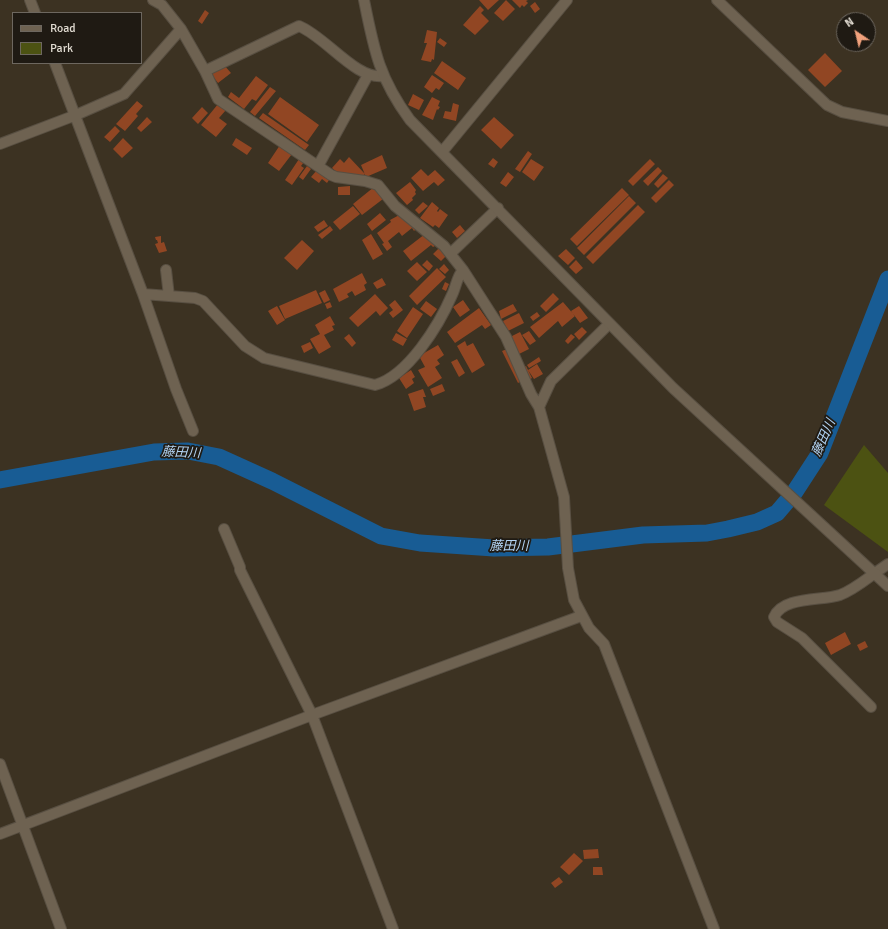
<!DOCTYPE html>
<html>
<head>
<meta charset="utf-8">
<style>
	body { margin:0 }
	#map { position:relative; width:888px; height:929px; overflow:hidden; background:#3c3222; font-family:Signika,sans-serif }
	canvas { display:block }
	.legend { position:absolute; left:12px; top:12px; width:130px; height:52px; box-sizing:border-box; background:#1f1a13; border:1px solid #6d675f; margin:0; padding:5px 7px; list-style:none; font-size:12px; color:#e1dbd1 }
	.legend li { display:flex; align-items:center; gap:8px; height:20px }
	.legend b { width:20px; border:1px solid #6d675f }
	.north { position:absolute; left:836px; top:12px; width:40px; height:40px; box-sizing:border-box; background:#1f1a13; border:1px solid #6d675f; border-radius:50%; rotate:325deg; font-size:11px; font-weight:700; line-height:16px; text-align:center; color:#e1dbd1 }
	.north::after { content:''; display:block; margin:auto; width:14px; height:18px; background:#f1a17c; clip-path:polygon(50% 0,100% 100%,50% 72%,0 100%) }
</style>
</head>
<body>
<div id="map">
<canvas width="888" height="929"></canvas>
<ul class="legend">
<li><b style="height:5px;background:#6e6251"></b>Road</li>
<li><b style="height:11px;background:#4c5212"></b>Park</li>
</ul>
<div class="north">N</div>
</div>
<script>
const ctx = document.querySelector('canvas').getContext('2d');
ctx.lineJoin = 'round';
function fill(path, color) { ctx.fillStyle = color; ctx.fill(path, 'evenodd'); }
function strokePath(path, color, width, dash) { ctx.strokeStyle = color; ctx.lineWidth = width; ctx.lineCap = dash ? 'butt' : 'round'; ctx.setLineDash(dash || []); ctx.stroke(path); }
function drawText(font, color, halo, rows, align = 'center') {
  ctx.font = font + ' Signika,"Noto Sans JP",sans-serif'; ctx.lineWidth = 3.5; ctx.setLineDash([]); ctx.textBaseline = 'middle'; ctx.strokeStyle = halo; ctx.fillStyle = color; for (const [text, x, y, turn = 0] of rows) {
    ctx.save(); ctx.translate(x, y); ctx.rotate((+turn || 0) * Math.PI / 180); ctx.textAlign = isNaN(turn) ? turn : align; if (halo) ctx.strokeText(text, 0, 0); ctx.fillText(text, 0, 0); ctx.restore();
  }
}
fill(new Path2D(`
	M864,445L888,473V552L824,505Z`), '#4c5212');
strokePath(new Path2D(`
	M0,480L154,452L188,451L219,457L272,481L381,536L420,543L494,548L548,547L643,535L707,533L728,529L757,522L777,513L794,493L820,453L888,279`), '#185c94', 17);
fill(new Path2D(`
	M479,0H499L488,10Z
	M506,0L515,9L503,21L494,13Z
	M512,0H528L526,1L528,3L524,7L522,5L520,8Z
	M535,2L540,9L535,13L530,6Z
	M480,6L484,10L481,13L489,21L475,35L463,25Z
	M205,10L209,13L202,24L198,21Z
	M427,30L437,32L434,60L432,59L431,62L421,60L427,43H424Z
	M440,38L447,43L444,47L437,42Z
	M825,53L842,71L825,87L808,70Z
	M442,61L466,78L458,90L434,73Z
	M224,65L231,73L218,83L211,74Z
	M432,75L444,83L439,90L436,88L432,93L424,87Z
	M256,76L268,85L256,101L252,99L244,109L228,97L231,92L239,98Z
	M270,87L276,91L255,116L250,112Z
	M413,94L424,100L419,110L408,105Z
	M280,97L319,125L307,142L268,114Z
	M432,97L440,101L438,106L440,107L438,110L437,109L433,120L422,115Z
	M137,101L143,106L136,114L138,116L125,131L116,124Z
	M453,103L459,105L456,121L443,118L445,111L451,112Z
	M218,104L226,110L219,118L227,124L216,137L201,125Z
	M202,107L208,113L198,124L192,118Z
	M263,113L309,145L305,150L259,118Z
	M147,117L152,122L141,132L137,128Z
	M494,117L514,135L501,149L481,130Z
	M115,126L120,131L110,142L104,137Z
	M123,138L133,148L122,158L113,149Z
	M236,138L252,148L247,155L232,145Z
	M280,145L292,154L279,171L268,163Z
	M528,151L532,154L520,172L515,169Z
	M382,155L387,168L366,177L361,165Z
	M349,157L365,174L362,177L355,178L351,174L348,178H343L332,168L340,159L344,163Z
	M493,158L498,162L494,168L488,164Z
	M299,159L304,162L301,166L304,168L292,185L285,180Z
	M531,159L544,167L534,181L522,172Z
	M650,159L655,164L633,186L628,181Z
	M307,166L311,169L303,180L299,177Z
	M658,167L662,171L648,186L643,181Z
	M421,169L428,176L435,170L445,180L438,186L434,182L423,191L411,178Z
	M317,170L329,180L327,183L322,179L319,183L311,177Z
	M508,172L514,177L506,187L500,183Z
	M663,174L668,178L658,188L654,184Z
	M669,180L674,185L656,203L651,198Z
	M410,182L416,190L415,192L416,194L412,198L413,200L407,205L396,193Z
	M350,186V195H338V187Z
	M374,187L383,199L362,215L353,204Z
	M622,188L629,195L577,246L570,239Z
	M629,196L636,203L584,255L577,248Z
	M423,202L428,206L419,214L415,210Z
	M432,202L439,208L437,211L438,212L440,209L448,215L439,228L435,225L433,227L420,218Z
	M638,205L645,212L593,264L586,257Z
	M353,206L360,214L340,230L333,222Z
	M380,213L386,220L372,231L367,224Z
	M403,213L416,229L414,231L412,228L402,236L399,232L388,241L392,247L387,251L382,244L384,243L377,233L391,222L390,220Z
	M324,220L328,226L318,232L314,227Z
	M460,225L465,231L457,238L452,232Z
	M330,226L333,230L322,239L318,235Z
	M371,234L383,254L373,260L362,240Z
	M425,234L435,246L433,247L431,245L411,261L403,251Z
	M161,236V243L164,242L167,251L159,253L155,244L158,243L157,240H156L155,237Z
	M302,240L314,251L297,270L284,258Z
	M439,248L446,256L441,261L433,254Z
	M566,249L575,258L568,265L558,256Z
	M427,260L433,266L429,271L422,265Z
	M576,260L583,268L576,274L569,267Z
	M417,262L427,272L417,281L407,271Z
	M444,264L449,270L445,274L439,269Z
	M437,268L446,277L417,305L409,296Z
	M362,273L367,283L364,285L366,290L355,296L352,291L347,294L349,297L339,302L333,289Z
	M382,278L386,285L377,289L373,283Z
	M445,282L449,284L446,291L442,289Z
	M316,290L322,303L285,319L279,306Z
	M325,290L330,300L324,303L319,293Z
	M553,293L559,299L546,312L540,306Z
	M375,294L388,308L380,316L376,311L358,327L349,318Z
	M395,300L403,310L393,318L389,313L393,310L389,305Z
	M463,300L470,310L460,317L453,307Z
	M426,301L437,309L431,317L420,309Z
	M330,302L332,307L327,309L325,304Z
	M563,302L575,316L562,327L558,321L539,338L530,327Z
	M513,304L517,311L501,319L499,311Z
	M277,306L285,320L277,325L268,311Z
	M579,306L588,318L580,323L571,311Z
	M413,307L423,314L407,338L397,331Z
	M479,308L491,325L485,329L482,325L455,343L447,332Z
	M537,312L540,316L533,321L530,317Z
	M519,313L524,323L508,331L503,321Z
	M330,316L335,325L332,326L334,330L324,335L331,347L319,354L310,339L320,334L315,325Z
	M582,327L587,332L579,340L574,334Z
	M529,331L536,341L530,345L522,335Z
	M520,332L529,349L517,355L508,338Z
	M396,333L407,339L403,346L392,340Z
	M349,334L356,343L352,347L344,338Z
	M571,334L575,337L568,344L565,341Z
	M465,341L467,346L473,343L485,365L472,373L457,346Z
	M310,342L313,348L304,353L301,346Z
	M438,345L444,355L437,360L440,364L435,367L442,378L428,387L418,370L425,367L419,356Z
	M507,349L523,380L518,383L502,351Z
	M539,357L541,361L529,368L527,365Z
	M457,359L465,373L459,377L451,362Z
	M537,364L543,374L534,379L528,370Z
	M526,366L532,378L529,380L523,368Z
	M411,370L415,377L412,379L414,383L406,389L399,378Z
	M442,384L445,391L433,396L430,389Z
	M423,389L426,397H423L426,407L414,411L408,394Z
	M845,632L851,644L831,655L825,643Z
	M865,641L868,647L860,651L857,645Z
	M598,849L599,858L584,859L583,850Z
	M574,853L583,861L569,875L560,867Z
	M593,867H602L603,875H593Z
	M559,877L563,882L555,888L551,883Z`), '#914623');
const minor = new Path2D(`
	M30,0L35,13
	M153,0L162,5L181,29
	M717,0L827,105L842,112L888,121
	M55,63L143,294L176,389L193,431
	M205,71L299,26C326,37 356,80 383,76
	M0,144L76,115L124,94L181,29L205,71L218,99L331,175L336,177L365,181L378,185L395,206L444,246L463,270L506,337L531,394L539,407L564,497L568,568L574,600L589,628L604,644L714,929
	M318,166L368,75
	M451,253L498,208
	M166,270L169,296
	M143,294L195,298L203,301L245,346L264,358L375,385C408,376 439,325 452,295C456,287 457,276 463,270
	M539,407L551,381L609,324
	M224,529L240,567V570L312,715L393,929
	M875,573L888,564
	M0,764L61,929
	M0,834L312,715L581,616`);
const tertiary = new Path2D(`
	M364,0C374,50 379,78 410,120L673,388L888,586
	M442,152L567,0
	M871,707L802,638L777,622L774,617C783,596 822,601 840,595C853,590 864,581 875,573`);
strokePath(minor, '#584f42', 12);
strokePath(tertiary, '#584f42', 12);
strokePath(minor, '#6e6251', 10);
strokePath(tertiary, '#6e6251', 10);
drawText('italic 13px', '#b3d4f4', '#1f1a13', [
	["藤田川",824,438,-66],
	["藤田川",181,453,3],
	["藤田川",509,547]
]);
</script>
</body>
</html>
